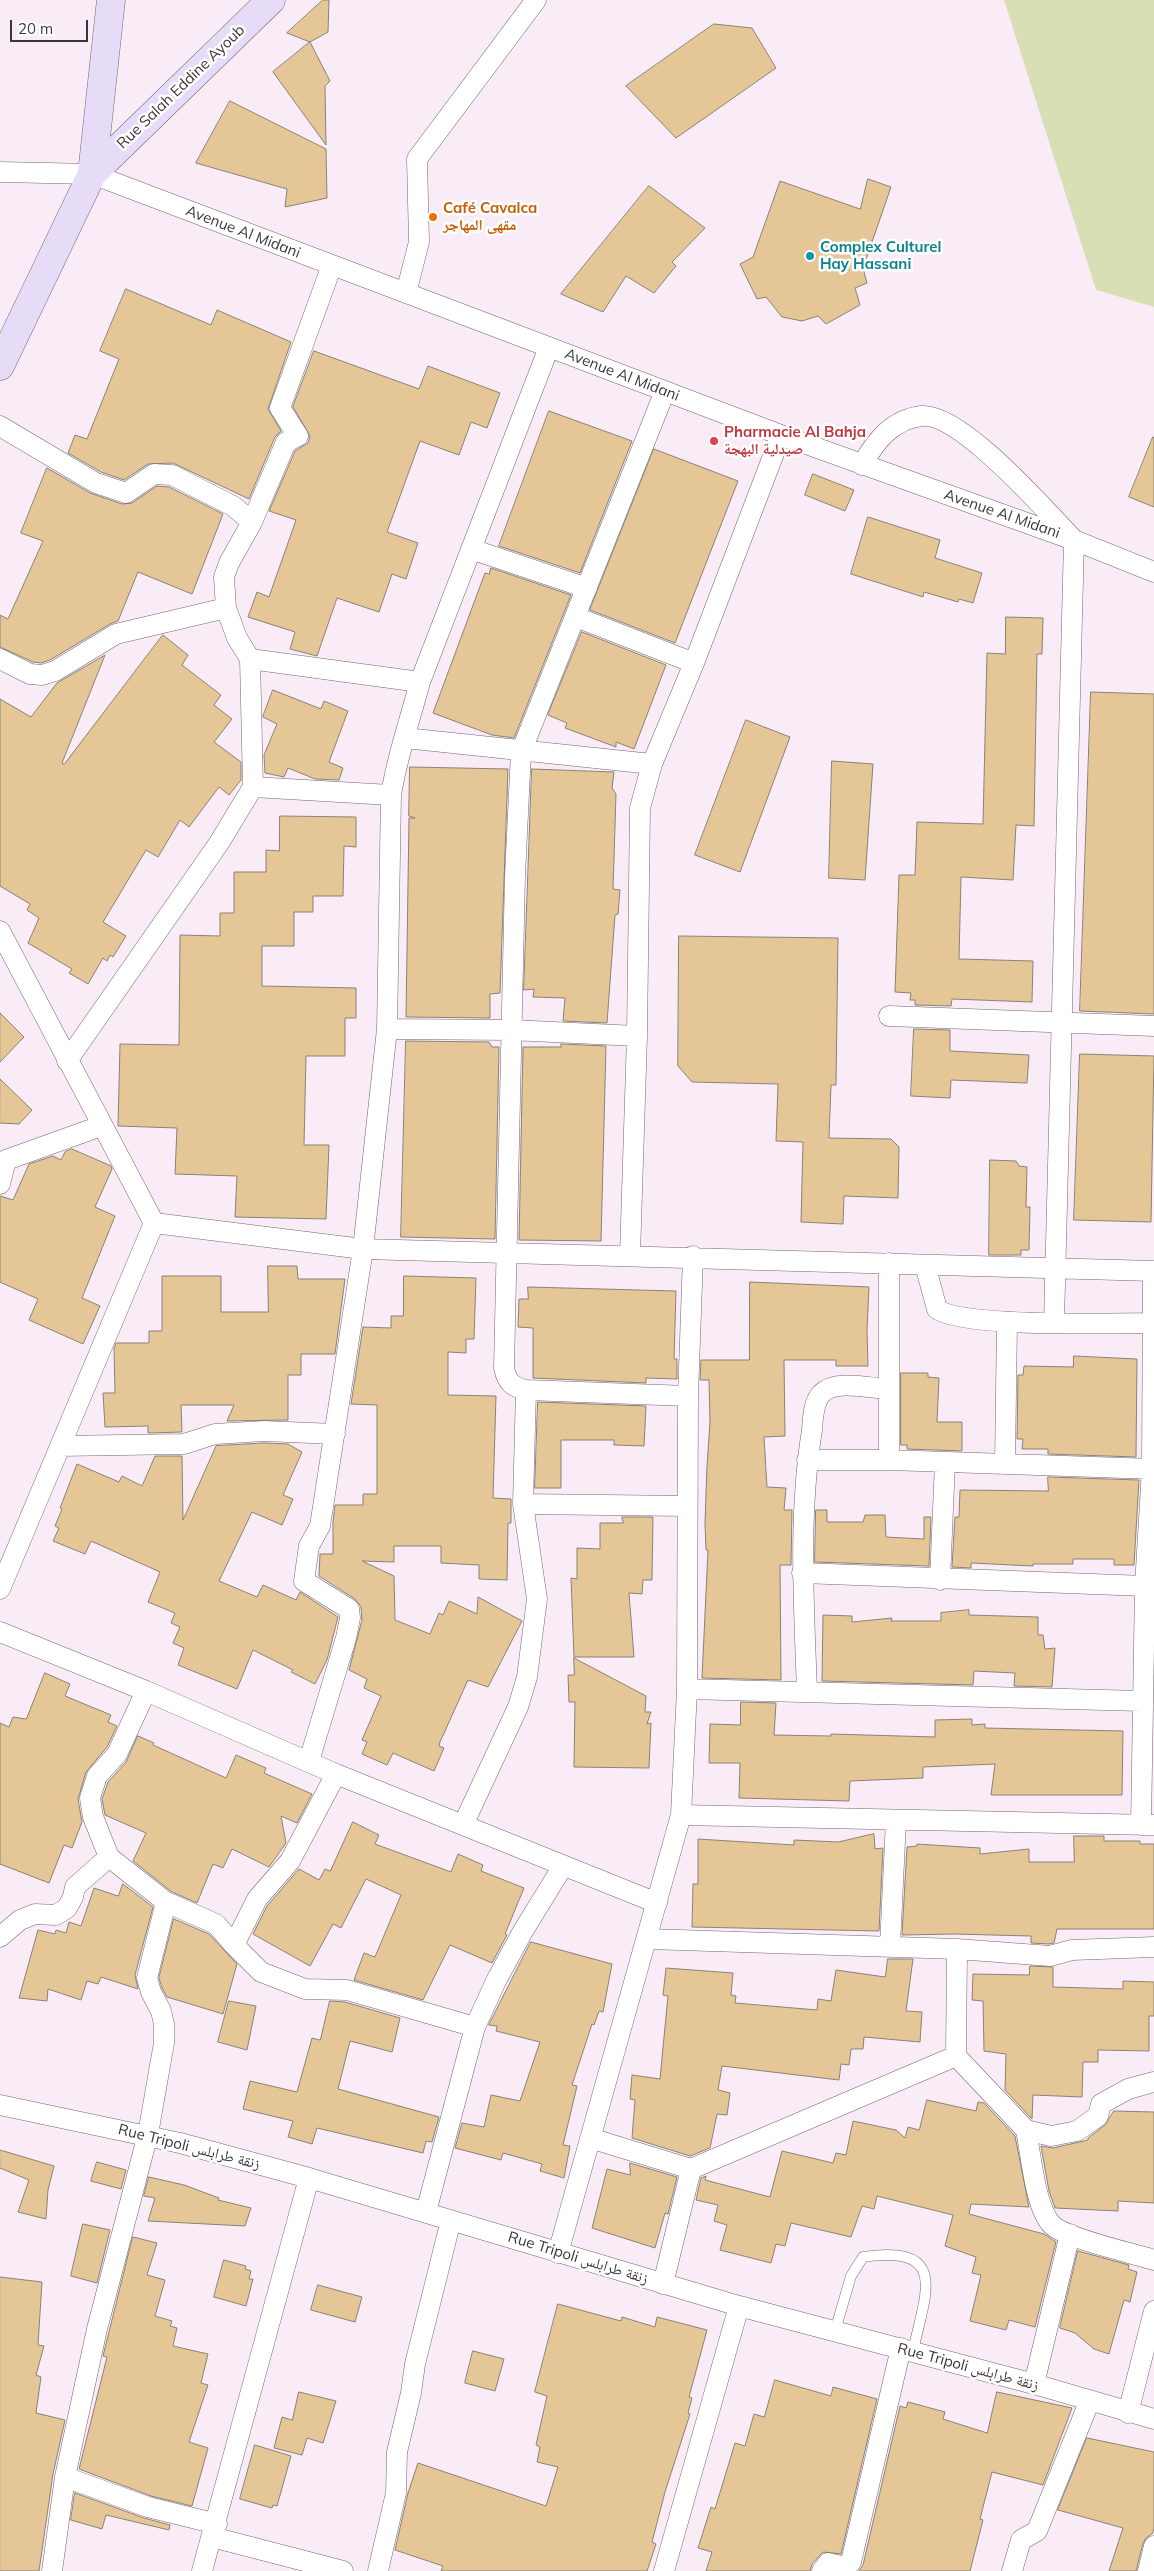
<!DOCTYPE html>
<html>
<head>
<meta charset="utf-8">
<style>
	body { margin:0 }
	#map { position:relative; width:1154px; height:2571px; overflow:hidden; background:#f9ecf7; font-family:Mulish,sans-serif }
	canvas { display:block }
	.scale { position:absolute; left:10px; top:20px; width:78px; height:22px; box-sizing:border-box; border:2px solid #3b363b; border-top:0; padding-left:6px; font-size:15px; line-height:18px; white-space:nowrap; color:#3b363b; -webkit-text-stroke:4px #fff; paint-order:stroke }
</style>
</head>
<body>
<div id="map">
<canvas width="1154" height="2571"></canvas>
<div class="scale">20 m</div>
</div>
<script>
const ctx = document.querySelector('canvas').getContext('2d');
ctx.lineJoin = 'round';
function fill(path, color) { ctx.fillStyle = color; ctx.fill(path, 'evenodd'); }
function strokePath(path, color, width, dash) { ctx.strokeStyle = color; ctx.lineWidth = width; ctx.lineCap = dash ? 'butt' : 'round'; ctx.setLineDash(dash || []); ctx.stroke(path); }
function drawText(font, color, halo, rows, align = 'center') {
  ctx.font = font + ' Mulish,"Noto Naskh Arabic",sans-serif'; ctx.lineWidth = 5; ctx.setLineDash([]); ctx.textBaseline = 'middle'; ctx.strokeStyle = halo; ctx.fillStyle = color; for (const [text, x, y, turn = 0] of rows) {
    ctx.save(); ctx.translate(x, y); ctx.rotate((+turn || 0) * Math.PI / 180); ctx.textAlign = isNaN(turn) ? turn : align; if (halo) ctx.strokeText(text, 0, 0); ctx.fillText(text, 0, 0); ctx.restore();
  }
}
fill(new Path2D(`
	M1004,0H1154V307L1096,290Z`), '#d9dfb4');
const building = new Path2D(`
	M323,0H329L328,32L310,42L287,33Z
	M714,24L752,28L776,68L676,138L626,86Z
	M310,42L330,81L325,86L326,145L273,72Z
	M230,101L326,149L327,198L285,207L287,189L196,163Z
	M868,179L891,187L863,268L867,283L855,288L860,305L826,324L818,316L802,321L782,317L766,297L757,299L740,264L753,257L780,181L860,209Z
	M649,186L705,228L672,262L676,266L654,293L626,276L603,312L561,294Z
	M126,289L211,325L217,310L291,342L268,409L281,431L275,437L249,499L173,463L148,464L124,480L101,472L68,453L75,435L87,439L119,359L100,351Z
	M314,351L419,389L428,366L500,393L487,428L471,422L459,455L420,441L387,532L418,543L406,579L392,574L379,612L337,598L317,656L290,649L295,632L248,617L257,592L269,597L296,520L269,511L295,451L308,443L310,436L293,407Z
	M549,411L632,441L580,573L499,546Z
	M1153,437L1154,438V507L1129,497Z
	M654,449L738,481L675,643L590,610Z
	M47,468L90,493L122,504L132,503L157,486L169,487L223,514L192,594L138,572L118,621L110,624L50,660L41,663L33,662L0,647V615L8,619L43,541L21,533Z
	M813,474L854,490L845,511L805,495Z
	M868,517L940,540L935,558L982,573L973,603L959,599L958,602L924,592L923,597L851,574Z
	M491,568L571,595L514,738L492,735L433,713L485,573L489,574Z
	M1006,617L1043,618L1042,654H1037L1034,826L1016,825L1013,880L961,877L959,959L1033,961L1032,1002L952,999L951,1006L915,1005V1000H910L911,993L895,992L899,875H915L917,822L983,824L987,653L1005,654Z
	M582,632L666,665L634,749L616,742V747L565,728L567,723L548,715Z
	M163,635L188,655L182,665L221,695L214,705L232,719L214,742L241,762V780L229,795L219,787L189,827L180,820L158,857L146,850L103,922L126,936L113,957L110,955L107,961L103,958L88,984L69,973L72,969L28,943L39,918L27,910L30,904L0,886V699L31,717L57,683L105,655L62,763L64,764Z
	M273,690L321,709L324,701L348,711L329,762L343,768L339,780L315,779L288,768L284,777L265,773L264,755L277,724L263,717Z
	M1091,692L1154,694V1014L1080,1011Z
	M746,720L790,737L740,872L695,855Z
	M832,761L873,764L865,880L829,878Z
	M410,767L508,769L500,993L490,994V1018L406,1017L409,818H415L409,816Z
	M532,769L614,772L612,788L616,794L613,889L620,890L618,914L615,915L607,1023L563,1021L565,998L533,997L534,989L524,990Z
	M280,816L356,817V847L344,846L343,896H313V912H294V946H262V986L356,988V1018H345V1056H306L304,1145H329L326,1219L235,1217L237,1176L175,1174L177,1128L118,1126L120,1044L179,1045L180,935L220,936V913H234V872H266V850L279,851Z
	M679,936L838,938L836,1085H831L829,1138L891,1139L899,1147L898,1198L844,1196L843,1224L801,1222L803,1142L776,1141L778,1084L692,1082L678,1066Z
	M0,1013L24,1037L0,1062Z
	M914,1029L950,1030V1051L1029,1055L1027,1083L951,1080L950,1098L911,1096Z
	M406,1041L489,1042L492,1047H499L495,1239L401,1237Z
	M561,1044L606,1046L601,1241L519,1240L523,1047H561Z
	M1080,1054L1154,1056L1151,1222L1074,1220Z
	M0,1079L32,1110L19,1124L0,1123Z
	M72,1149L111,1166L112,1169L95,1207L115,1216L82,1298L100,1306L83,1344L29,1320L38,1299L0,1282V1196L13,1200L29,1164L53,1156L61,1160L65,1152Z
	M990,1160L1016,1161L1019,1166L1027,1167L1026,1207H1030L1029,1250H1021V1255H989Z
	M268,1266H297L298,1279H345L335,1354H301V1375H288V1420L227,1421L234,1405H181L182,1432L148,1433V1426L105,1427L103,1393H115L114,1348L116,1343H149V1331H162V1276H221V1312H268Z
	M404,1276L476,1278L474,1339H466V1353L448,1352V1395L496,1396L493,1498L511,1499V1523H508L507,1580L479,1579V1565L441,1563V1546H394V1562L362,1561L394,1576L395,1620L430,1634L439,1613L443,1615L449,1601L477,1614L478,1597L522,1621L488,1687L468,1680L440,1742L439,1746L444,1748L434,1771L393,1753L387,1765L362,1754L367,1742L362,1740L381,1696L364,1688L367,1679L349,1670L362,1620L361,1607L355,1599L319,1576L320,1554H333V1522L335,1505H363V1494H377V1405L351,1404L363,1327L391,1328V1316H403Z
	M750,1282L869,1287L867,1330L868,1366H836V1360H784L785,1436L764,1437L767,1487L786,1488L784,1510H792L791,1565H780L781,1680L702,1678L708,1550H706L705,1523L707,1466L710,1422L709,1380H700L701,1360H749Z
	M528,1287L676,1291L674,1359H677V1379L646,1378V1383L533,1378V1328L518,1327L519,1299H528Z
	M1074,1356L1137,1359L1136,1457L1048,1454V1449H1022L1023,1439H1017L1018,1375H1023L1024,1366L1073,1367Z
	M901,1373H928V1377L939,1378L937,1422H962V1451L907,1449V1445H901Z
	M538,1402L646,1406L644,1446L614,1445V1440H561V1488H535Z
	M264,1443L288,1444L302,1452L283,1495L293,1499L282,1525L252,1512L219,1581L257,1597L263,1585L296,1600L300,1592L338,1617L327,1660L315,1684L291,1672L293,1670L253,1650L237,1689L178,1665L184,1648L173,1643L180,1627L171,1623L175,1613L148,1602L160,1572L91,1541L85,1554L53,1541L59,1528L55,1526L62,1509L60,1508L77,1464L119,1482L122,1476L142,1486L155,1456H182L183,1520L216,1446Z
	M1048,1477L1139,1480L1134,1565H1114V1559H1073V1564H1033V1566L971,1563V1568L952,1567L955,1517H959L960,1490L1048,1491Z
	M816,1510H827V1522H863L865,1515H885L886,1537L924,1539V1517H931L929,1566L815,1562Z
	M622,1517H653L652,1580H643L642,1594L629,1593L634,1657H574L571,1578L577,1579V1548L600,1549V1523H623Z
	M969,1610V1615L1038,1617V1635H1043L1045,1649L1055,1648L1052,1687L1014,1686L1015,1673L974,1671L973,1685L822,1681L823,1615L852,1616V1622L892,1618L891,1621H941V1613Z
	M574,1658L646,1696L645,1712H651L647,1724L651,1723L649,1768L574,1767L575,1702H569L568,1675H574Z
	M45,1673L70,1684L65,1696L111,1715L108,1722L117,1726L107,1747L86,1772L78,1799L82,1822L72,1848L64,1845L49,1883L0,1864V1723L9,1727L13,1717L26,1719Z
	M741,1702L776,1703L774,1735L831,1736V1734L935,1737V1720L972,1719V1725L985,1724V1728L1123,1731L1122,1795H991L995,1764L923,1767V1778L850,1781L849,1801L739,1798L740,1763H709L710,1724L740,1725Z
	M138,1736L154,1743L153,1745L226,1778L236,1755L266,1768L264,1773L312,1794L297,1823L281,1816L286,1843L269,1867L232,1849L223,1868L213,1864L197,1903L172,1892L133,1861L146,1833L105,1815L102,1799L108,1782L126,1762Z
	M353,1822L379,1835L375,1844L451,1872L458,1854L483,1865L481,1871L524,1888L505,1934L507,1935L492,1963L450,1945L423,2000L354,1980L364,1953L375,1957L401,1895L366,1879L341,1928L333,1924L310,1966L253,1934L267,1906L299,1869L319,1880L325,1869L330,1871Z
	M874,1834L875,1849L883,1848L879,1931L692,1927L693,1884H698V1839L794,1845V1840L838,1842Z
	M1074,1836H1104V1841H1140V1844H1154V1929H1057L1054,1943L1049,1944L1031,1943V1936L954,1934L902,1935L907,1847L917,1846V1844L980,1848V1854L1029,1849V1862H1074Z
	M123,1884L153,1907L135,1975L138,1989L101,1977L98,1984L87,1981L81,2000L48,1989L47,2001L19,1998L38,1930L55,1934L56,1930L66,1933L69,1922L81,1926L94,1888L118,1896Z
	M174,1919L209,1934L237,1964L223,2014L167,1997L162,1988L159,1978Z
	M531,1942L612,1964L603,2012L599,2011L594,2025L592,2024L572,2085L577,2086L563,2145L570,2146L564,2178L540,2171L542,2164L503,2153L501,2160L455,2148L462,2123L484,2127L491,2095L520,2101L540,2042L496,2031L497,2026L489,2025Z
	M888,1959H913L906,2011L922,2012L920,2042L864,2037L863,2049H851L849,2065L841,2064L839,2080L722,2066L718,2090L730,2093L727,2115L717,2114L710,2148L690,2156L632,2138L635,2100L630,2099L632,2075L660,2079L668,1996L663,1995L666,1968L733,1973L731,1995L736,1996L735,2003L817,2010L818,1999L831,2001L836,1970L885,1977Z
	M1030,1966L1053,1967V1987L1123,1989V1981L1154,1982V2016H1149V2051L1098,2050V2062H1083L1082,2097L1033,2095L1032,2119L1005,2090L1006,2054L984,2051L983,2001L972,2000L973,1974L1029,1975Z
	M229,2001L256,2006L247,2050L218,2042Z
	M330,2001L345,2002L400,2018L392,2052L350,2041L338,2089L439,2117L432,2142L426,2141L423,2153L317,2128L312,2144L288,2137L293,2121L243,2109L250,2081L297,2092L312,2038L320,2040Z
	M927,2100L976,2111L978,2102L984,2103L1015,2136L1029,2207L971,2204L969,2214L1044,2234L1056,2242L1035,2327L1009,2320L1006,2330L970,2321L981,2275L972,2273L976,2257L945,2246L953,2215L877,2196L874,2209L862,2206L851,2237L791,2223L785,2246L776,2244L771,2263L720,2250L727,2225L714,2221L718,2205L696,2200L701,2178L706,2176L705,2180L770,2197L782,2151L833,2163L836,2153L846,2155L853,2121L896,2130L905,2138L908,2127L919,2130Z
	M1114,2111L1154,2112V2203L1118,2201V2211L1055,2208L1049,2191L1041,2146L1053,2148L1088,2140V2138L1105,2125Z
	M0,2150L54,2166L48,2190L46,2219L18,2212L29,2180L0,2168Z
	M97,2162L126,2170L121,2189L91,2181Z
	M630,2163L677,2177L668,2214L665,2213L655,2248L592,2228L607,2169L630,2175Z
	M149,2177L184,2185L219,2198L218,2200L251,2208L245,2226L148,2221L155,2198L144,2196Z
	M83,2224L110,2230L97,2283L71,2276Z
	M133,2237L157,2243L147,2275L165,2280L155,2316L172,2321L170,2326L177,2328L173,2346L208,2354L201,2383L208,2385L189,2442L208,2448L192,2506L151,2496L79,2469L107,2357L103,2356L109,2332Z
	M1078,2251L1129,2265L1128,2269L1137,2272L1130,2302L1124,2300L1109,2354L1094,2349L1075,2333L1060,2328Z
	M224,2260L246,2266L245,2269L251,2271L249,2279H253L246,2306L214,2297Z
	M0,2277L42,2282L38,2345L44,2346L36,2375L41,2377L36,2413L65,2420L53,2474L39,2571H0Z
	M318,2285L362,2297L355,2322L311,2310Z
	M558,2304L621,2321L622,2317L655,2327L657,2317L707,2330L689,2397L692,2398L688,2413L690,2414L665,2492L652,2542L656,2544L647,2571H441L443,2566L395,2550L408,2493L418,2463L546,2506L558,2467L537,2462L540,2447L536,2445L547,2396L535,2392Z
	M473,2351L504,2359L495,2391L465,2383Z
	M775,2380L831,2396L833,2387L877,2399L841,2554L823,2552L812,2564L810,2571H706L712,2552L698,2548L711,2507L715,2509L735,2443L745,2446L754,2414L764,2417Z
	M299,2392L336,2401L323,2443L307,2438L302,2455L274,2448L282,2417L292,2420Z
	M997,2392L1072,2408L1043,2485L992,2472L980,2519L983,2520L970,2571H859L863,2565L900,2406L906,2408L908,2402L945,2412L943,2419L987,2433Z
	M1087,2438L1154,2452V2529L1152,2534L1146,2538L1143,2543L1136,2571H1109L1123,2528L1058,2510Z
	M255,2445L291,2456L277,2506L273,2505L272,2508L240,2499Z
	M75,2493L144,2518L170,2525L169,2530L106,2515L102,2529L71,2520Z`);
fill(building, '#e4c697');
strokePath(building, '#8a8276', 1);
const lane = new Path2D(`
	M835,2331L851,2276L863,2257C950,2244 925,2294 913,2351`);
const street = new Path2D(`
	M0,172L92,174L781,435L1074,540L1154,572
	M406,293L419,242L417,159L536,0
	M665,391L521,752L515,875L504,1368C507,1382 512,1387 526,1390L688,1396
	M0,426L96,483L126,493L154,474L172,475L233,506L252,522
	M862,465C875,442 892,419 922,416C960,412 1047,512 1074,540L1054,1322
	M471,549L587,588
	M576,617L694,663
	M0,659L30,674L42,675L55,671L116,634L226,608
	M250,659L420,682
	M405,738L652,764
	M253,787L391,795
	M0,931L154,1223L363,1249L1154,1271
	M889,1016L1154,1026
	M387,1029L511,1030L637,1036
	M67,1061L219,843L253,787L250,659L237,638L226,608L224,577L229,563L252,522L286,442L298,436L280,408L332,265
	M0,1184L6,1160L101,1126
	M630,1255L637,1036L640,808L652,764L694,663L781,435
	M925,1265L937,1309C962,1328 1115,1323 1154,1323
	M60,1446L184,1444L215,1434L264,1431L335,1434
	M807,1460H889L1154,1469
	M889,1460V1263
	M1005,1463L1007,1322
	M523,1504L686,1506
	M802,1573L1145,1586
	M940,1580L945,1462
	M0,1589L154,1223
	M0,1632L146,1691L336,1774L657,1903
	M687,1689L1142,1701
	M146,1691L117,1754L97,1776L90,1798L93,1817L109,1857L166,1902
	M807,1692C804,1605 798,1517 812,1430C813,1419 813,1403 821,1394C835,1379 869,1388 887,1389
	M309,1761L346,1638L350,1618L349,1609L304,1581L309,1546L320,1526L363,1249L387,1029L391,795C397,756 410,720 420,682L549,347
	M336,1774L290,1861L257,1899L234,1945L261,1972L305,1989L347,1990L475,2027
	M681,1815L1154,1825
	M463,1825L518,1707L527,1677L537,1599L523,1504L526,1390
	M1141,1825L1145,1586L1152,1469L1153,1271
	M0,1937L20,1920L35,1914L56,1915L67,1908L73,1897L75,1887L109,1857
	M648,1939L957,1949L1050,1956L1072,1950L1154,1947
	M890,1946L896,1820
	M956,2056L1026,2130L1051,2136L1077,2131L1098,2116L1101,2104L1128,2089L1154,2082
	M0,2105L180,2143L309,2178L739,2306L1034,2384L1154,2419
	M1026,2130C1031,2154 1035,2208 1052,2225C1067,2239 1132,2253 1154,2260
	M590,2138L691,2169L956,2056L957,1949
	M426,2212L475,2027L496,1981L523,1931L563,1866
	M558,2253L681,1815L687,1689L688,1396L693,1256
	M663,2284L691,2169
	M1034,2384L1070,2234
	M1128,2413L1154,2311
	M65,2477L148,2507L217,2524
	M212,2537L343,2571
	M52,2571L65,2477L97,2329L148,2134L164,2043V2024L161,2011L151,1992L147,1978L166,1902L216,1924L234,1945
	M202,2571L309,2178
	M378,2571L396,2493L397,2452L411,2393L415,2364L451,2220
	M664,2571L739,2306
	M822,2571L828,2563L846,2567L851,2562L901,2348
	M1012,2571L1021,2540L1037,2531L1090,2400
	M1148,2571L1154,2546`);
const secondary = new Path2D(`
	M92,174L271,0
	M0,366L92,174L111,0`);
strokePath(lane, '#726770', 11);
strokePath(street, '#726770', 21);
strokePath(secondary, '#726770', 29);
strokePath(lane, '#fff', 10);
strokePath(street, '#fff', 20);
strokePath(secondary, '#e6dcf8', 28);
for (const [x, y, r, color] of [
	[433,217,5,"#e8710a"],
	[810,256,5,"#0f9aa8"],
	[714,441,5,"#e0444e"]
]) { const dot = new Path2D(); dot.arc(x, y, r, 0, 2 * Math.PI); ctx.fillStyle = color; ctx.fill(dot); strokePath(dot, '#fff', 2); }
drawText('15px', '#3b363b', '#fff', [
	["Rue Salah Eddine Ayoub",181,87,-44],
	["Avenue Al Midani",243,232,21],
	["Avenue Al Midani",622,375,21],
	["Avenue Al Midani",1002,514,19],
	["Rue Tripoli زنقة طرابلس",189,2147,14],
	["Rue Tripoli زنقة طرابلس",578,2258,17],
	["Rue Tripoli زنقة طرابلس",968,2367,15]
]);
drawText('bold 15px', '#c56008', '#fff', [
	["Café Cavalca",443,208],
	["مقهى المهاجر",443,225]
], 'left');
drawText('bold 15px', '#0d838f', '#fff', [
	["Complex Culturel",820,247],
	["Hay Hassani",820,264]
], 'left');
drawText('bold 15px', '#be3a42', '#fff', [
	["Pharmacie Al Bahja",724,432],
	["صيدلية البهجة",724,449]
], 'left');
</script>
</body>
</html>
